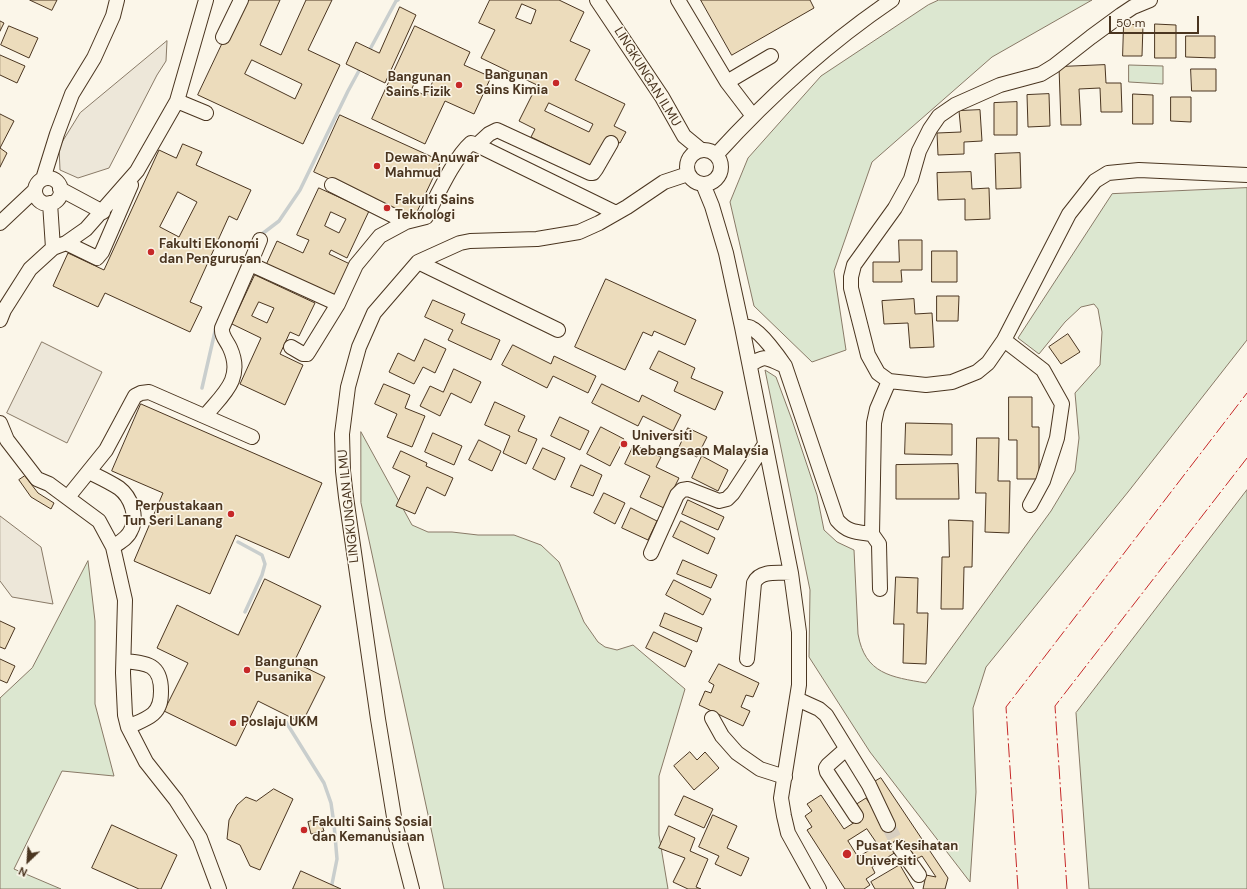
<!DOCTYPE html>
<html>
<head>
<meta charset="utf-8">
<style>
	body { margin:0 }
	#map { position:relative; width:1247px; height:889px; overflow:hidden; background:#fbf6e9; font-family:"DM Sans",sans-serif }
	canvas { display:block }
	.north { position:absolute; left:8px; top:841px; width:40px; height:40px; -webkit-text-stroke:3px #fbf6e9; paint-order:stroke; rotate:205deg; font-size:11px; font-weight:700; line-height:16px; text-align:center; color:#4a3520 }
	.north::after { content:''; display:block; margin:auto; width:14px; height:18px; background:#4a3520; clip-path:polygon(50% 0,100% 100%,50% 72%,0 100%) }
	.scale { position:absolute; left:1109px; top:16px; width:90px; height:18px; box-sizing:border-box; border:2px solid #4a3520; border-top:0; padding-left:5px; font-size:12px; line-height:14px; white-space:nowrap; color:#4a3520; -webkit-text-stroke:3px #fbf6e9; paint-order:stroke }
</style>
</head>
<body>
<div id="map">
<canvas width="1247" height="889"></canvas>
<div class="north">N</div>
<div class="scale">50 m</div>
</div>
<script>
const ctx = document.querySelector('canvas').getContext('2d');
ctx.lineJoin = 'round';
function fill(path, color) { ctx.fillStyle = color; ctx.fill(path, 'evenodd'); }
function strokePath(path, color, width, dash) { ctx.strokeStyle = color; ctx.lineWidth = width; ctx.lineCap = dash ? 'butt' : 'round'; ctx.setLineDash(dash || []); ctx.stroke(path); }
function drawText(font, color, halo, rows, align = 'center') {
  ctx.font = font + ' "DM Sans",sans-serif'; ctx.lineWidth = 3; ctx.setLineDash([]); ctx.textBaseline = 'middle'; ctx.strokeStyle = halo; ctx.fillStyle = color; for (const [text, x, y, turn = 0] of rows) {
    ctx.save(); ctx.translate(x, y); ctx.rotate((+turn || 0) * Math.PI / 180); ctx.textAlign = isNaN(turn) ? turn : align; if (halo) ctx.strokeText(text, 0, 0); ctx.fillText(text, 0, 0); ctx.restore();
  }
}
const green = new Path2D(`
	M939,0H1092L992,57L872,162L834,271L846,350L812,362L754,306L730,202L748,158L821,76L928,5Z
	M1129,65L1163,66V84L1129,82Z
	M1247,188V340L1128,492L986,667L973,708L976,792L970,882L870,752L809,657L810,590L765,370L776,377L792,420L817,495L824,530L837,542L854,550L858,634C865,674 891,677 926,683L1051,511L1075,471L1079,438L1075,393L1100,365L1102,332L1098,309L1094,304L1081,307L1065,322L1039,354L1018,338L1112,194Z
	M361,432L412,525L428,532H452L478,535H514L541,545L559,562L584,622L598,642L605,647L617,650L633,645L685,689L659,776V835L668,889H444L361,503Z
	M1247,490V889H1089L1076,713Z
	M88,561L95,621V704L114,776L62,771L14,869L61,889H0V698L32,668Z`);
fill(green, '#dce7d0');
strokePath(green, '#887966', 1);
const parking = new Path2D(`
	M167,41L166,61L157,75L109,168L78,178L60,170L59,147L80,113Z
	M42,342L102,372L67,443L7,413Z
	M0,516L41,547L53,604L12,597L0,581Z`);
fill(parking, '#ede7d9');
strokePath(parking, '#887966', 1);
strokePath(new Path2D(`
	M368,53L396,1L398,0
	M260,237L262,234L279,221L300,190L348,91L361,67
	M202,388L216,327
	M238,542L262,555L265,564L262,575L245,612
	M286,722L324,783L331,803L334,824L337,859L331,889`), '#c9cecd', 3.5);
const building = new Path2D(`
	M30,0H57L52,10Z
	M243,0H280L260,45L281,55L306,0H332L308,50L340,65L303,144L198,95ZM252,60L302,84L295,99L245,74Z
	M490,0H559L584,12L570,41L590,50L575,80L625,104L614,126L626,132L620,143L607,137L592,167L531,137L535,129L519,121L537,85L481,58L495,30L479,23ZM522,4L536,10L531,24L516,18ZM549,103L593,124L589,132L545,111Z
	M701,0H810L814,8L732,55Z
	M400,7L416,15L385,83L346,64L356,42L379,53Z
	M0,21L4,23L0,31Z
	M1124,24L1143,25L1142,56H1123Z
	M1155,24L1176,25V58H1155Z
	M9,26L38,38L29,58L1,45Z
	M415,26L470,52L464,65L491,77L474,114L445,101L425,144L372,119ZM419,75L433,81L426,96L412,89Z
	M1186,36H1215V58L1186,57Z
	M0,55L25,66L17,83L0,75Z
	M1105,65L1106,83H1121L1122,112H1101L1100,88L1079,89L1081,125H1061L1059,67Z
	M1191,69H1216V91H1192Z
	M1049,94L1050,126L1028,127L1027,95Z
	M1133,94L1153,95V124H1133Z
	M1171,97H1191V122L1171,121Z
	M1017,102V135H994V103Z
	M980,110L982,141L964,142V154L938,155L937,133L961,132L959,111Z
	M0,114L14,121L0,148Z
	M340,115L441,161L414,218L314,172Z
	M183,144L202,152L196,165L251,190L237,220L229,216L190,302L202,307L190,332L105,293L98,307L53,286L68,253L104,270L159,150L176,158ZM178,192L197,202L179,237L160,227Z
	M0,148L7,153L0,167Z
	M1020,153L1021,188L996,189L995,154Z
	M971,172L972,189L989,188L990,219L965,220V199L938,200L937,173Z
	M319,188L369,211L347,258L331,250L329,254L352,265L336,298L266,265L277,241L303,253L309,240L297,235ZM331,212L346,219L339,233L325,226Z
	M899,240H922V270H901L902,282H873V262H899Z
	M932,251H957V282H932Z
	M255,275L315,303L299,336L290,332L280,354L303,365L285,405L240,384L261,338L232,324ZM259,302L274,308L267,323L252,316Z
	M606,279L696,320L685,345L654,331L652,336L643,332L625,370L575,347Z
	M937,296H959L958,321H937Z
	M914,299L915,314L932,313L934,347L910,348L908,323L884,324L882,301Z
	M433,300L465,314L461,323L500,340L491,360L448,340L453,330L425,317Z
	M1068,334L1080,352L1061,364L1049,347Z
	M425,339L446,349L435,373L423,367L414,384L389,372L398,353L414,361Z
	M513,345L551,364L554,356L596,376L588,393L553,376L547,388L502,365Z
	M659,351L695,368L691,378L723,392L715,410L674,391L678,382L650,369Z
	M454,369L481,382L471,403L451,393L440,416L420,406L430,386L443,392Z
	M384,384L410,395L405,408L425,416L412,447L387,437L397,414L375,404Z
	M602,384L639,402L642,395L681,415L673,431L643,416L638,426L592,403Z
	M1009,397H1032V427H1039V479H1017V440H1009Z
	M495,402L525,416L518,431L537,439L526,464L503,453L510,436L485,425Z
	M141,404L322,483L289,558L236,535L210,594L134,561L163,493L112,471Z
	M560,417L589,431L580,450L551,436Z
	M906,423L952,424V455L905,454Z
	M601,427L624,439L610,466L587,454Z
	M688,428L707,437L697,457L679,448Z
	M433,433L462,446L454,465L425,452Z
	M977,438H999L998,481H1010L1009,533L985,532L986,493H976Z
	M479,440L501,451L492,471L469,460Z
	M634,445L661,457L656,467L679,478L664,508L640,497L650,476L625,464Z
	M543,448L565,458L555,480L533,469Z
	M401,451L427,463L426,466L453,478L445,496L427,487L415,514L396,506L410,476L393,468Z
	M702,456L728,470L718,491L692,478Z
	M958,464L959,499H896V465Z
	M581,465L602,475L593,496L571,487Z
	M25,476L38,493L54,503L51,509L31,497L19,480Z
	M604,493L625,503L615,524L594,513Z
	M688,500L724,517L718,530L682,514Z
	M631,508L657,521L648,540L622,528Z
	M949,520L973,521L972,567H964L963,609H941L942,557H949Z
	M681,521L715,538L708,554L673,537Z
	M683,560L717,575L711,588L677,574Z
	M896,577L918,578L917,613H928L926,664L903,663L904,624H894Z
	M265,579L321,606L294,662L325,677L302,723L258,701L236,746L164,711L188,663L157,648L177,605L238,635Z
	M674,580L711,599L703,615L666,595Z
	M665,613L702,628L697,642L660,626Z
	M0,621L15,628L5,649L0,647Z
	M654,632L692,651L685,667L646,648Z
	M0,659L15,666L7,683L0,680Z
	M719,664L759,683L753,697L746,695L741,707L750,711L743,726L699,705L705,691L711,693L714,685L709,682Z
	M690,752L697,760L705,752L719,768L694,790L674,766Z
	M881,778L948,878L945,889H923L926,875L936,877L922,856L916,859L903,839L892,846L896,852L872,867L875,873L866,879L870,885L864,889H845L807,830L812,827L805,816L812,811L807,804L821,795L844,829L863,817L855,805L866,798L885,827L869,785ZM867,829L878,845L858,857L848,841Z
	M274,789L293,799L260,870L250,866L240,845L227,839L229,820L237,805L246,797L256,801Z
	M684,796L713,809L704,828L675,815Z
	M713,815L737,826L727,848L749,858L741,876L715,864L719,856L699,847Z
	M320,819L324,831L311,834L308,822Z
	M112,825L177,855L161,889H139L92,868Z
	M669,826L695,838L690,851L708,859L696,887L701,889H688L673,882L685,858L659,848Z
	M900,865L914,889H875L871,882Z
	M301,871L341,889H293Z`);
fill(building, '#ecdcbc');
strokePath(building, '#4a3520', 1);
strokePath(new Path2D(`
	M888,825L899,847`), '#d8cfc1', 14, [14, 7]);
const minor = new Path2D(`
	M597,0L662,97L684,136L701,150
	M678,0L727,82L753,116
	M1150,0L1133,7L1121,15L1091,37L1054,66L1041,74L1000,85L955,105L939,116L930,129L919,151L911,179L895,208L854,265L851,277V288L868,355L878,373L889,381L926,385L952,382L977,372L988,363L1004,340L1069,214L1095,181L1108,173L1139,170L1247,175
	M223,37L241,0
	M727,82L771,56
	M177,101L206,113
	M477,145L489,134L497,130L590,173H593L596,169L611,143
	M687 167a17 17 0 1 1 34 0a17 17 0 1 1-34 0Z
	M716,155C769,97 827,44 892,0
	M35 191a13 13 0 1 1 26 0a13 13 0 1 1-26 0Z
	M43,179L57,134L72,94L94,58L113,16L117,0
	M703,184L712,206L726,253L742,327L791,573L799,632V685L781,798L784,816L788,833L819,889
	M332,185L406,222
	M60,189L103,212
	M50,203L53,248
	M0,223L35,190
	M66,243L97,258L102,252L131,185
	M418,262L558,330
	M250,264L260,240
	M0,320L4,310L30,269L53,248L66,243L86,229L137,171L177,101L206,0
	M742,327C745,327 749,326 751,328C761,332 779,357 785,366L837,520C848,533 857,532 872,534
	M1004,340L1043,370L1062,404L1057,438L1043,481L1030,505
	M291,347L303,354H307L309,351L338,304L356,265L380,236L406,222L426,217C437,196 454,158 471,143L477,145L616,213
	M750,365C766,354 766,358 783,365
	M205,416C223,394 244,379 230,348C227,341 221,336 222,328L250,264L338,304
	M0,423L7,440L37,479L49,484L99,521L113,547L125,600L123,673L125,715L128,727L146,762L176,800L200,838L219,889
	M89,472C99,477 110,482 119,488C131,497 138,517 131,530C128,538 120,542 113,547
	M68,497L106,450L135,396L141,393L149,392L252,437
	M651,553L677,495L682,490L688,489L719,501L727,499L733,493L765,444
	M880,589L879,544L872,534L874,423L877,409L889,381
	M747,659L754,583C760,570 778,573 791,573
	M124,661C147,663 161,664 161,691C161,700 160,708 153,714C146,720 136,723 128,727
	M797,699L819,709L826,715L869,785L888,825
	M712,718L722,736L737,753L760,769L785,777
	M846,749L828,765L826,768L827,772L856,816
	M899,847L919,875
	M412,889L395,823L378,719L346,497L343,471L342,434L348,387L359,347L374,313L418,262L460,243L470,241L537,239L579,232L599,223L627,207L664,182L688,174`);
strokePath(minor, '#4a3520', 16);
strokePath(minor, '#fbf6e9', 14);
strokePath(new Path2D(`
	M1018,889L1006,707L1247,393
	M1067,889L1055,706L1247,458`), '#c62828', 1, [14, 3, 2, 3]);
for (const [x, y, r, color] of [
	[556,83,4,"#c62828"],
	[459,85,4,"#c62828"],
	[377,166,4,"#c62828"],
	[387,208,4,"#c62828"],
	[151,252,4,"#c62828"],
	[624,444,4,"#c62828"],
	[231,514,4,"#c62828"],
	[247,670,4,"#c62828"],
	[233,723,4,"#c62828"],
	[304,830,4,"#c62828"],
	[847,854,5,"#c62828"]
]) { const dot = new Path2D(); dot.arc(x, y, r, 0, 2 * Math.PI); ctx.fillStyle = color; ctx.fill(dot); strokePath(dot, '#fbf6e9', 1.5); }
drawText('bold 13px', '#4a3520', '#fbf6e9', [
	["Bangunan",548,76,"right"],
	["Sains Kimia",548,91,"right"],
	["Bangunan",451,78,"right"],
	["Sains Fizik",451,93,"right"],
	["Dewan Anuwar",385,159],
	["Mahmud",385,174],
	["Fakulti Sains",395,201],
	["Teknologi",395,216],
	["Fakulti Ekonomi",159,245],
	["dan Pengurusan",159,260],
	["Universiti",632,437],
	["Kebangsaan Malaysia",632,452],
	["Perpustakaan",223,507,"right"],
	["Tun Seri Lanang",223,522,"right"],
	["Bangunan",255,663],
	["Pusanika",255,678],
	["Poslaju UKM",241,723],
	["Fakulti Sains Sosial",312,823],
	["dan Kemanusiaan",312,838],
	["Pusat Kesihatan",856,847],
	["Universiti",856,862]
], 'left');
drawText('13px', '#4a3520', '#fbf6e9', [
	["LINGKUNGAN ILMU",647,77,58],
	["LINGKUNGAN ILMU",349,506,-96]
]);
</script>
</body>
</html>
